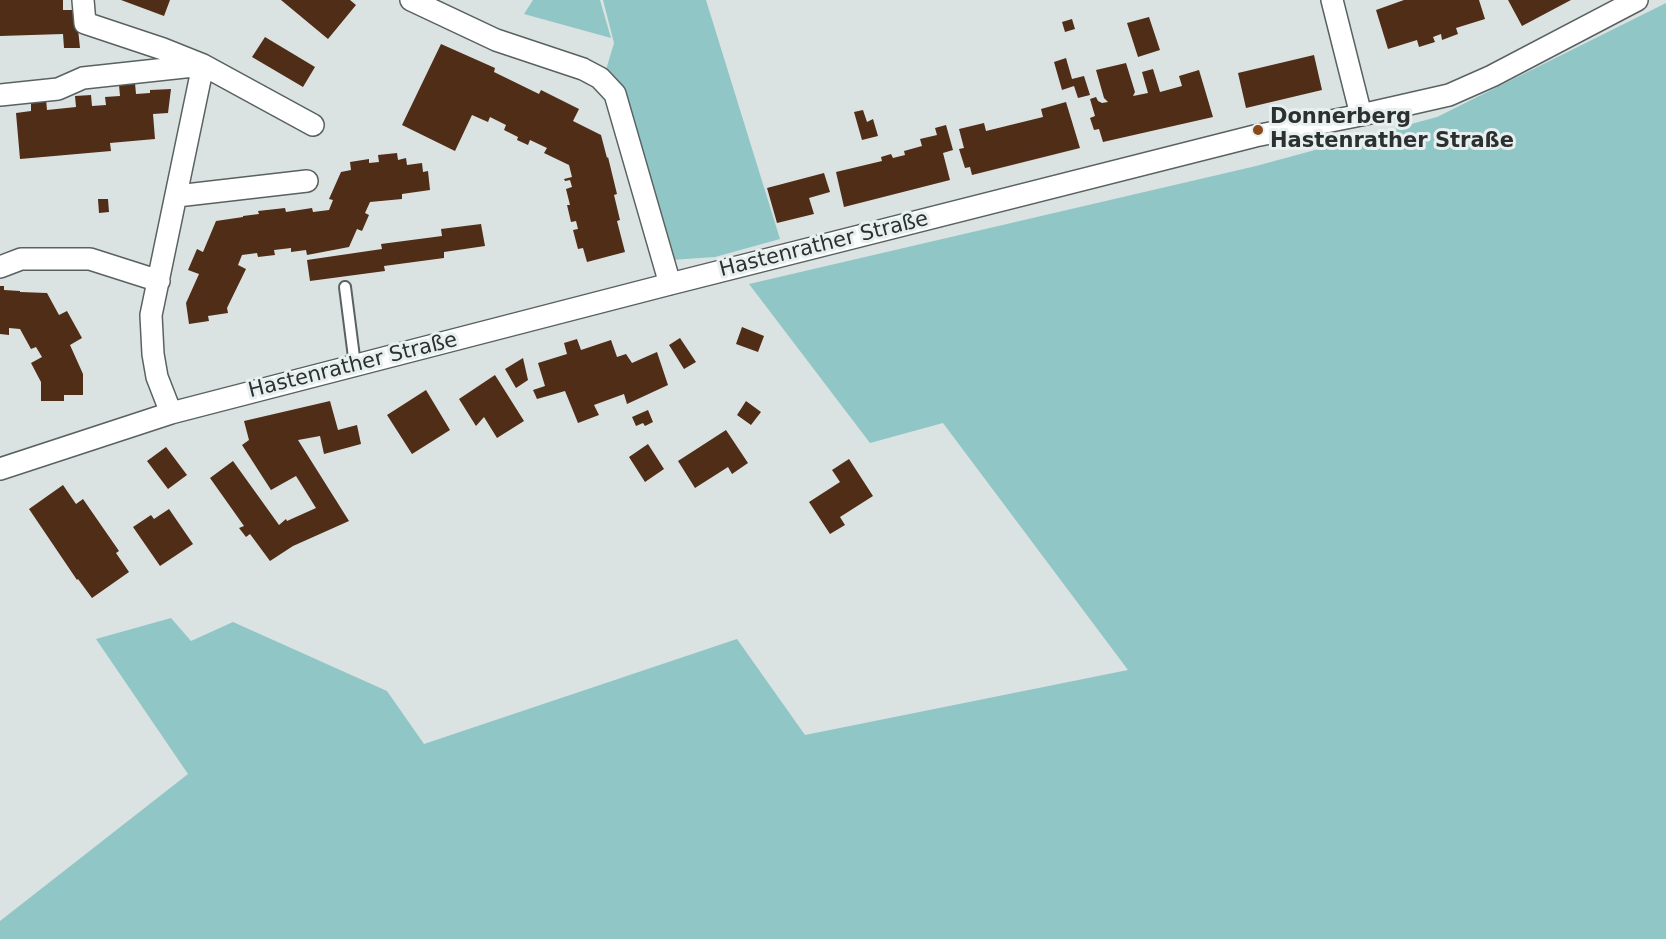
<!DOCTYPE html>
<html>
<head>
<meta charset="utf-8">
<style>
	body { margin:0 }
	canvas { display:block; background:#dae2e2 }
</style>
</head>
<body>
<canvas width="1666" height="939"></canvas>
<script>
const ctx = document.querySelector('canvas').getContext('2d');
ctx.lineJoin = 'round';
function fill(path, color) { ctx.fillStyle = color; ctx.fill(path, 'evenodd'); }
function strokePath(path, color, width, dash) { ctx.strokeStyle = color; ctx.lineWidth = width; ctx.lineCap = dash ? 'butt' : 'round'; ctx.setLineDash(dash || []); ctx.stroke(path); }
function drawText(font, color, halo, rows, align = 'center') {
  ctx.font = font + ' "DejaVu Sans",sans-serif'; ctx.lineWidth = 6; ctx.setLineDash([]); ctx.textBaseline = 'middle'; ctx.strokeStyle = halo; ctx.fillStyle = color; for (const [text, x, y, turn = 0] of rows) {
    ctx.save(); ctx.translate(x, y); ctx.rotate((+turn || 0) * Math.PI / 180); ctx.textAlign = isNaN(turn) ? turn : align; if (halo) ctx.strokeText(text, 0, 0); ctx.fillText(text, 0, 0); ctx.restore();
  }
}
fill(new Path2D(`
	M533,0H600L611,38L524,14Z
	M603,0H706L780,239L715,257L671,260L605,73L614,43Z
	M1666,3V939H0V921L188,774L96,639L171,618L191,641L233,622L387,691L424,744L737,639L805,735L1128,670L943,423L870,443L749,284L1256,166L1437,117Z`), '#91c6c7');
fill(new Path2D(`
	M0,0H63V10H76L80,48H64L63,34L0,36Z
	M121,0H170L164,16Z
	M281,0H350L356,5L328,39Z
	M1404,0H1479L1485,19L1456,28L1458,34L1442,40L1441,34L1433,37L1435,42L1419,47L1417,40L1388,49L1376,10Z
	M1508,0H1571L1522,26Z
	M1149,17L1160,50L1138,57L1127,23Z
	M1072,19L1075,29L1065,32L1062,22Z
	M265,37L315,67L303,87L252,57Z
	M441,44L495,68L494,72L539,94L541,90L579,109L573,121L601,135L607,158L608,157L617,194L614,195L620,220L617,221L625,252L587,262L583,248L578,249L573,230L578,229L576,221L571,222L567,205H570L566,189L572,187L570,180L565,181L564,179L572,177L569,165L544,153L547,148L530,140L528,145L517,140L518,137L504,130L506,125L490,117L488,122L472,115L455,151L402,125Z
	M1314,55L1322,90L1246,108L1238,73Z
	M1066,58L1072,79L1084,76L1090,95L1078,98L1074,86L1062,90L1054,62Z
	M1126,63L1135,92L1133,96L1148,93L1142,72L1153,69L1160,92L1182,86L1179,76L1199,70L1213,117L1103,142L1099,129L1094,130L1090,118L1095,116L1090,99L1096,97L1098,101L1102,103L1108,102L1104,98L1096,70Z
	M135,83L136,94L150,93V90L171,89L168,113L153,114L155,139L110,143L111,151L20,159L16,113L31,111V100L46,99L47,110L76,107L75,96L91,95L92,106L106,105L105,97L120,96L119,85Z
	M1066,102L1080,148L972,175L970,167L965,168L959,149L964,148L959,129L984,123L986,131L1043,117L1041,109Z
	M863,110L867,122L873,119L878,136L862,140L854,112Z
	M946,125L953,150L943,153L950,180L844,207L836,172L882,161L881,157L891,154L893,158L905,155L904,151L922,146L920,139L937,135L935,128Z
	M397,153L398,160L406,158L407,165L422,163L423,172L428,171L430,190L402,194V199L370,202L365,213L369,215L362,231L357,229L349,247L307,255L306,250L291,252V248L274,250L275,255L258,257L257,253L242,255L238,265L246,269L227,308L228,313L208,316L209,321L189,324L186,303L199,274L188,270L197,249L203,252L216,221L243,217V216L259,214L258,211L285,208L286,212L312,208L313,212L329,210L333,200L329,199L341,172L351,170L350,162L369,159V163L379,162L378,155Z
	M824,173L830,192L809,198L814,214L777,223L767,188Z
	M98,199H108L109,212L99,213Z
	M481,224L485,246L444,252V258L384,266L385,271L310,281L307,260L382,249L381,244L442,236L441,229Z
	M0,286H4V290L20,291V292L47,293L59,315L67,311L82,338L70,345L83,374V395H64V401H41V382L31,363L42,357L36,347L31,349L20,329L9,328V335L0,334Z
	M742,327L764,336L758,352L736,344Z
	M680,338L696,362L684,369L669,345Z
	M577,339L581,350L611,340L617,357L626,354L632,363L657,352L668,385L627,404L624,394L594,405L599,415L578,423L565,391L537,399L533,390L545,386L538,363L567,354L564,343Z
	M523,358L528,380L516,388L505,369Z
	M495,375L524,421L497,438L484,417L476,426L459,399Z
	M426,390L450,430L412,454L387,415Z
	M330,401L338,430L357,425L361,444L324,454L320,436L298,440L349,521L293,546L270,561L250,534L246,537L239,528L244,526L210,478L233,461L279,525L286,519L287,521L316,508L296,476L271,490L242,445L249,440L244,421Z
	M746,401L761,412L751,425L737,415Z
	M648,410L653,422L645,426L643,423L636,426L632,417Z
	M726,430L748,463L732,474L728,467L695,488L678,461Z
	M648,444L664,469L645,482L629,457Z
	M166,447L187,475L168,489L147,461Z
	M849,459L873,496L840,517L845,525L830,534L809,502L840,482L832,470Z
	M63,485L76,504L83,499L119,551L116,553L129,572L92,598L78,579L77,580L29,509Z
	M169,509L193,544L160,566L133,527L151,515L154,519Z`), '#502d16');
const lane = new Path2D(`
	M345,287L355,365`);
const street = new Path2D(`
	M83,0L85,23L163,49L203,65L313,125
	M411,0L496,40L583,69L600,78L615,94L670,284
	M1332,0L1361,115
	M0,95L58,89L83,78L203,65L151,315L153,354L157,377L171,413
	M177,196L307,181
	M0,267L21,259H90L159,281
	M0,469L171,413L670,284L1255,136L1361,115L1449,95L1492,76L1637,0`);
strokePath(lane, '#5a6161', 14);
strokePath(street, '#5a6161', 24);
strokePath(lane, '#fff', 10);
strokePath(street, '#fff', 21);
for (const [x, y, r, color] of [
	[1258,130,6,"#8a4717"]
]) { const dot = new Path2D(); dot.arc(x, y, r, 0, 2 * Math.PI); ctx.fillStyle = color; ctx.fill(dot); strokePath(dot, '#e7efef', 2); }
drawText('bold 21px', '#2d3030', '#e7efef', [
	["Donnerberg",1270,118],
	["Hastenrather Straße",1270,142]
], 'left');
drawText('21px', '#2d3030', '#e7efef', [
	["Hastenrather Straße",824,245,-14],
	["Hastenrather Straße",353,366,-14]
]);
</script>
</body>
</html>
